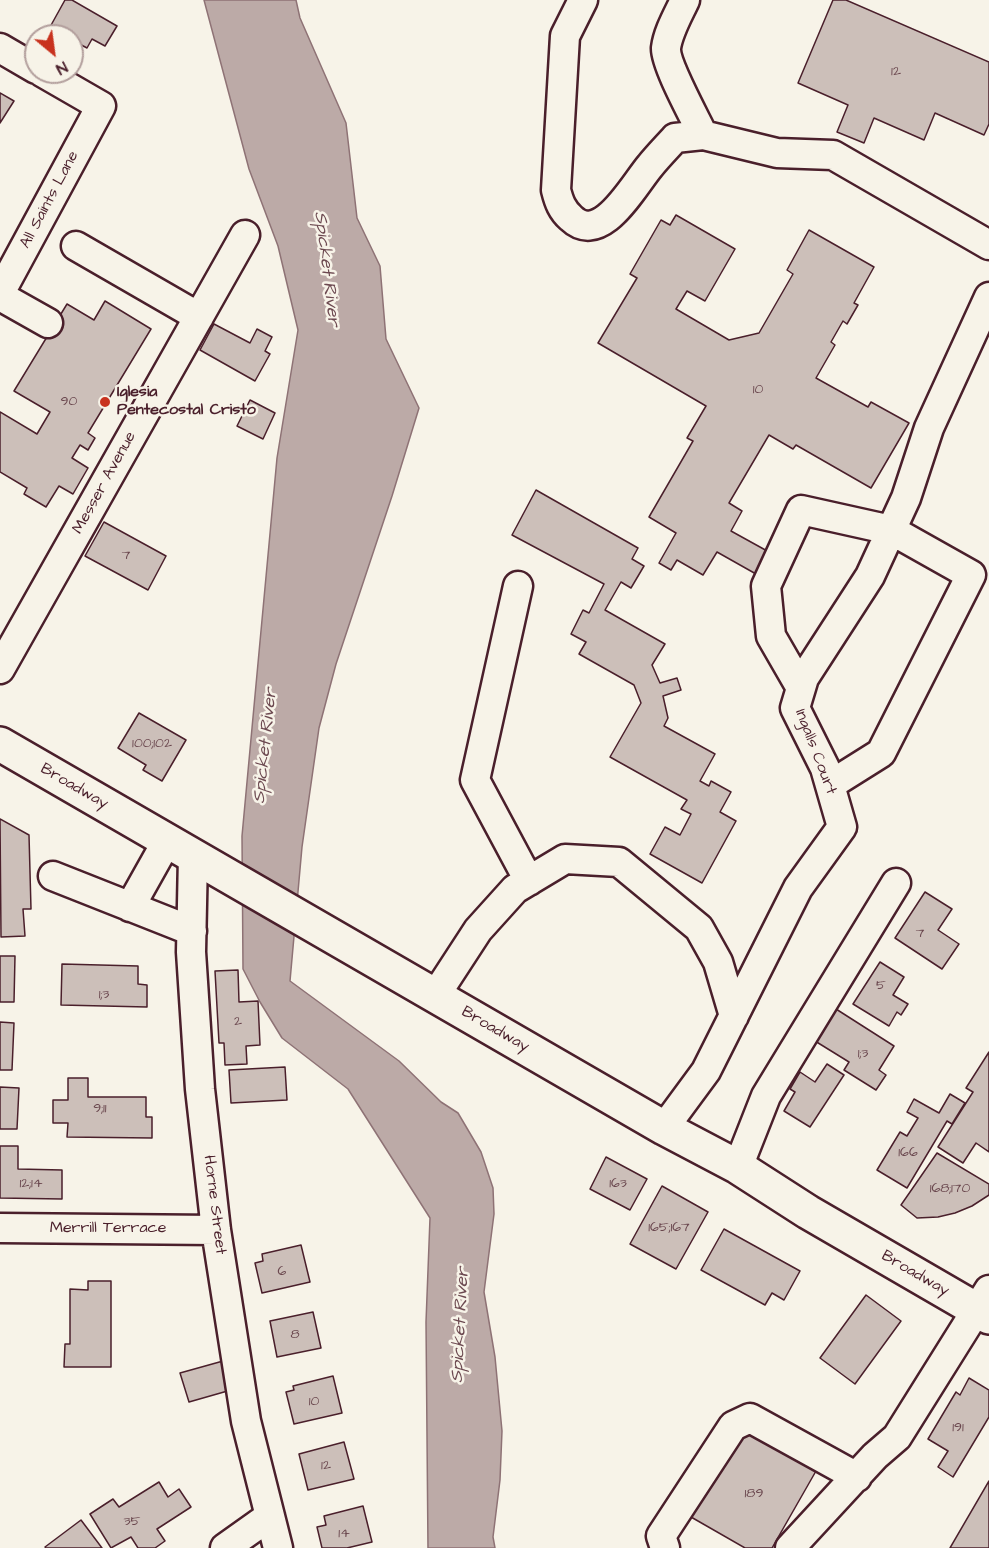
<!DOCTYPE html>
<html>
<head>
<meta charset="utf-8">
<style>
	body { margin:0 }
	#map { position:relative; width:989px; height:1548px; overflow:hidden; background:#f7f3e8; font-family:"Architects Daughter",sans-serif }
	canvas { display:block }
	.north { position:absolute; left:24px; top:24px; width:60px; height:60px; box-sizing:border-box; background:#f7f3e8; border:2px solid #b29e9c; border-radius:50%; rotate:151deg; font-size:16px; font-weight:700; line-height:24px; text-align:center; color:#4a1f2b }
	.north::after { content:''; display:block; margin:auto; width:21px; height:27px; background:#c8321e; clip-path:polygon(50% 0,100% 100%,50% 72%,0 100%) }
</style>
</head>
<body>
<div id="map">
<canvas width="989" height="1548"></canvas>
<div class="north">N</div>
</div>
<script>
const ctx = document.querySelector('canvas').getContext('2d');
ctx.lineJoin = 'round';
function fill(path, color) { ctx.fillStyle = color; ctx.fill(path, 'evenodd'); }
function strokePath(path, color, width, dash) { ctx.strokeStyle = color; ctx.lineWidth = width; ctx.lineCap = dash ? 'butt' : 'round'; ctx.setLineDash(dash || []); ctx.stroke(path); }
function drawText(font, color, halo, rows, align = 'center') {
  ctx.font = font + ' "Architects Daughter",sans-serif'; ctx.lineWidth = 5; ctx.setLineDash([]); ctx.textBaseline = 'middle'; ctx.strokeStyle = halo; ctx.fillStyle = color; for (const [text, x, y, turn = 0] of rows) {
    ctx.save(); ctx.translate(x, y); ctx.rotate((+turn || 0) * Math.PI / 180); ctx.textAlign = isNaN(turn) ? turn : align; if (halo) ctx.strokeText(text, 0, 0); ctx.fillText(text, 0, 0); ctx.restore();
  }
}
const water = new Path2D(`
	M204,0H296L300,18L346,123L357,218L380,266L386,339L419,408L392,496L336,664L319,728L302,847L290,981L399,1061L441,1102L458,1113L481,1152L493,1188L494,1214L484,1292L495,1357L502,1431L500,1480L493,1537L495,1548H428L426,1322L430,1218L348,1089L282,1038L260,1002L243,969L242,836L277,458L298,330L278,246L249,169Z`);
fill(water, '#bcaaa7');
strokePath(water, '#8e7275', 1.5);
const building = new Path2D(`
	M65,0H72L117,26L105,46L92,39L87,48L72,40V36H65L50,27Z
	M833,0H846L989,62V124L984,135L935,113L924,140L874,118L864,143L837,132L848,105L798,83Z
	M0,93L14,101L0,123Z
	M676,215L735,249L705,301L687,291L676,309L729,340L759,333L793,274L787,270L809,230L874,267L854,303L858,305L847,324L843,321L831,342L835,345L816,378L868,407L871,402L909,423L871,488L796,445L793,449L769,435L729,503L742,511L731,531L769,552L756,574L717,552L703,575L677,560L671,570L659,563L676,533L649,517L693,441L687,438L706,406L598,343L637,278L630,274L661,220L670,225Z
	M105,301L151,329L88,433L95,438L88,450L80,445L72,458L88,468L73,494L59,486L46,507L24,494L27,488L0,472V412L37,434L50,412L14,391L67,304L94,320Z
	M214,324L250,343L257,329L272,337L265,351L270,354L255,381L200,350Z
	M250,400L275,413L263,439L237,426Z
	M536,490L638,548L632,559L644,566L631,588L621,582L605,610L665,644L652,665L660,683L677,678L681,690L663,696L668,718L664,726L715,754L700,781L709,786L711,781L731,792L720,812L736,821L702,883L650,854L665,827L680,835L691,814L681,809L687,800L610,757L641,703L634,685L579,654L586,642L571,634L583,610L589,613L604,584L512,535Z
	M104,522L166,556L148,590L85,556Z
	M139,713L186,740L162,781L143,770L146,765L118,748Z
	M0,819L29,835L31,909H23L25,936L1,937Z
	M925,892L952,909L938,930L959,944L942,969L895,938Z
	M0,956H15L14,1002H0Z
	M880,962L904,977L893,995L908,1004L901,1015L897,1012L889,1026L853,1004Z
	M62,964L138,966V984L147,985V1007L61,1005Z
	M238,970L239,1002L258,1001L260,1045L246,1046L247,1064L225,1065L224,1043H219L215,971Z
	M836,1009L894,1046L879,1070L886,1075L876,1090L844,1070L849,1062L815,1041Z
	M0,1022L14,1023L12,1070H0Z
	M989,1052V1152L976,1143L963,1163L938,1147L973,1092L966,1088Z
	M827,1064L844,1075L810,1127L784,1111L795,1092L790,1089L800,1072L815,1082Z
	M285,1067L287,1100L231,1103L229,1070Z
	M68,1078H88V1097H146V1117H152V1138L67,1137L68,1123H53V1100H68Z
	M0,1087L19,1088L17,1129H0Z
	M950,1094L965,1103L952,1124L947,1121L907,1188L877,1170L900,1132L907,1136L918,1118L907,1112L914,1099L939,1113Z
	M0,1146H18V1169L62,1170V1199L0,1198Z
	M937,1153L989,1184V1195L972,1206L955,1213L938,1217L917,1218L901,1205Z
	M606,1157L647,1179L630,1210L590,1189Z
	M662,1186L708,1212L676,1269L630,1244Z
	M724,1229L800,1271L784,1300L772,1293L765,1305L701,1270Z
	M301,1245L310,1282L262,1293L255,1263L263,1261L262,1254Z
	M88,1281H111V1367H64L65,1344H70V1289L88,1290Z
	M866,1295L901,1321L855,1384L820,1358Z
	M313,1312L321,1348L277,1357L270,1321Z
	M223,1361L231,1390L189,1402L180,1373Z
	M333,1376L342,1413L294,1424L286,1392L294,1390L293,1386Z
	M969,1378L989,1390V1417L953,1477L938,1467L948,1451L928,1439L956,1392L960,1395Z
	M742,1429L816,1471L772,1548H745L691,1517Z
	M344,1442L354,1479L308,1490L299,1454Z
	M989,1481V1548H950Z
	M159,1482L168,1497L179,1489L191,1507L157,1529L165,1541L155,1548H138L131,1537L111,1548L90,1514L113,1499L119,1507Z
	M363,1506L372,1542L347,1548H322L317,1527L326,1525L324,1516Z
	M81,1520L102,1548H46L45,1547Z`);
fill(building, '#ccbfb9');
strokePath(building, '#4a1f2b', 1.5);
const minor = new Path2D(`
	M583,0L565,36L556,190C559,202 562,210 571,218C601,247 633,186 650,166C658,156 667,147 675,138L703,135L777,153L833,155L989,245
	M685,0C678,15 668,32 666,48C665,64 695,118 703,135
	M0,48L36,69
	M76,246L199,317
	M0,293L101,106L42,72
	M0,296L48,323
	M518,586L475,780L529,881
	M0,669L245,235
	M801,688L771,636L766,586L801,510L891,530L971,575L881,753L830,785
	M193,856L191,952L200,1089L216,1230L246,1421L278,1548
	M53,876L192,931
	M130,907L167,841
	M435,996L478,930L515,889L565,859L619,862L699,928L718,962L734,1016
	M664,1128L706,1071L798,888L842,827L825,768L795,708L804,678L870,576L906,498L929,428L989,297
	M738,1167L766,1096L896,883
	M0,1228L216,1230
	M225,1548L270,1516
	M665,1548L661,1536L733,1426L750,1418L857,1477
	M790,1548L875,1456L897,1437L989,1290`);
const major = new Path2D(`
	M0,744L664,1128L738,1167L808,1212L989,1317`);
strokePath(minor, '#4a1f2b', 33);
strokePath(major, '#4a1f2b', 38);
strokePath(minor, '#f7f3e8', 28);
strokePath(major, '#f7f3e8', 33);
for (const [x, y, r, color] of [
	[105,402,6,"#c8321e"]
]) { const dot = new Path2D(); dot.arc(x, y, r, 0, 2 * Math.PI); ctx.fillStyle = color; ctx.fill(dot); strokePath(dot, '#f7f3e8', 2); }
drawText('14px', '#6a474e', null, [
	["12",896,72],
	["10",758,390],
	["90",69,402],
	["7",126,556],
	["100;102",152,744],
	["7",920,934],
	["5",881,986],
	["1;3",104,995],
	["2",238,1022],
	["1;3",863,1054],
	["9;11",100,1109],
	["166",908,1153],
	["12;14",31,1184],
	["163",618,1184],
	["168;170",950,1189],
	["165;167",669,1228],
	["6",282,1272],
	["8",295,1335],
	["10",314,1402],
	["191",958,1428],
	["12",326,1466],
	["189",754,1494],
	["35",132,1522],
	["14",344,1534]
]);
drawText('16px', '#4a1f2b', '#f7f3e8', [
	["All Saints Lane",50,200,-62],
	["Messer Avenue",105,483,-61],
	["Ingalls Court",815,752,69],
	["Broadway",74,787,30],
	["Broadway",495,1030,30],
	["Horne Street",214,1205,83],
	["Merrill Terrace",108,1229],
	["Broadway",915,1274,30]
]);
drawText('bold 16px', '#4a1f2b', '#f7f3e8', [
	["Iglesia",117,393],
	["Pentecostal Cristo",117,411]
], 'left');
drawText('italic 18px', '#6c4950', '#f7f3e8', [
	["Spicket River",326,269,83],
	["Spicket River",266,746,-84],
	["Spicket River",461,1325,-87]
]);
</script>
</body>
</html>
